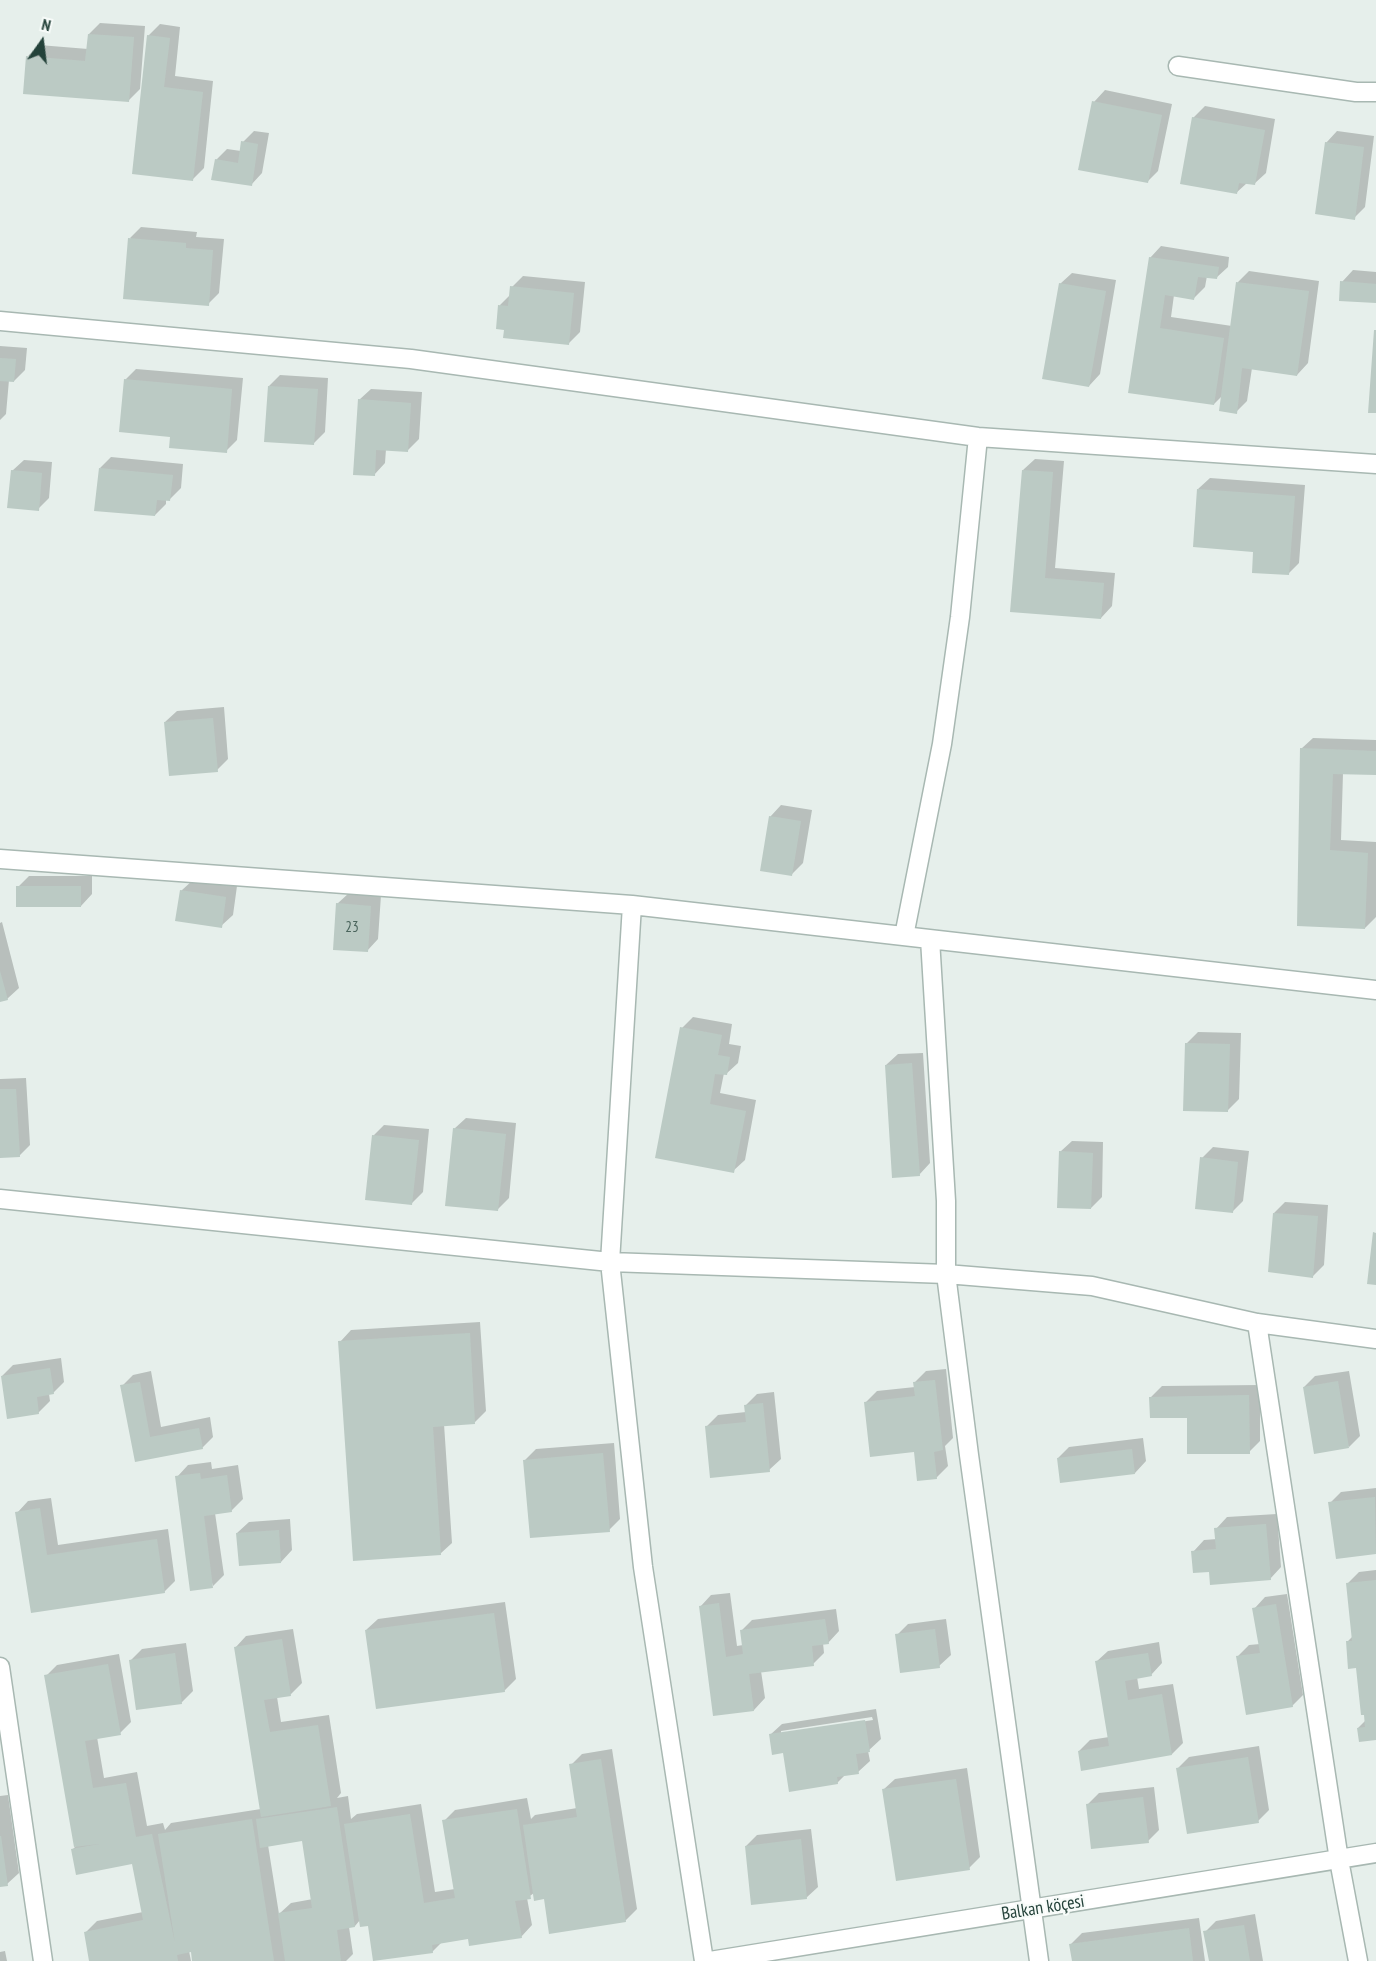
<!DOCTYPE html>
<html>
<head>
<meta charset="utf-8">
<style>
	body { margin:0 }
	#map { position:relative; width:1376px; height:1961px; overflow:hidden; background:#e6efeb; font-family:"PT Sans Narrow",sans-serif }
	canvas { display:block }
	.north { position:absolute; left:12px; top:12px; width:60px; height:60px; -webkit-text-stroke:4px #f7fbf9; paint-order:stroke; rotate:14deg; font-size:16px; font-weight:700; line-height:24px; text-align:center; color:#24423a }
	.north::after { content:''; display:block; margin:auto; width:21px; height:27px; background:#24423a; clip-path:polygon(50% 0,100% 100%,50% 72%,0 100%) }
</style>
</head>
<body>
<div id="map">
<canvas width="1376" height="1961"></canvas>
<div class="north">N</div>
</div>
<script>
const ctx = document.querySelector('canvas').getContext('2d');
ctx.lineJoin = 'round';
function fill(path, color) { ctx.fillStyle = color; ctx.fill(path, 'evenodd'); }
function strokePath(path, color, width, dash) { ctx.strokeStyle = color; ctx.lineWidth = width; ctx.lineCap = dash ? 'butt' : 'round'; ctx.setLineDash(dash || []); ctx.stroke(path); }
function drawText(font, color, halo, rows, align = 'center') {
  ctx.font = font + ' "PT Sans Narrow",sans-serif'; ctx.lineWidth = 4.5; ctx.setLineDash([]); ctx.textBaseline = 'middle'; ctx.strokeStyle = halo; ctx.fillStyle = color; for (const [text, x, y, turn = 0] of rows) {
    ctx.save(); ctx.translate(x, y); ctx.rotate((+turn || 0) * Math.PI / 180); ctx.textAlign = isNaN(turn) ? turn : align; if (halo) ctx.strokeText(text, 0, 0); ctx.fillText(text, 0, 0); ctx.restore();
  }
}
fill(new Path2D(`
	M100,23L145,26L140,89L128,101L28,56L39,45L88,49L89,34Z
	M160,24L180,27L175,76L213,81L204,168L193,179L134,172L148,36Z
	M1105,90L1172,104L1158,171L1147,182L1094,102Z
	M1205,106L1275,119L1266,173L1254,184L1247,183L1236,193L1193,118Z
	M254,131L269,133L262,173L251,185L216,160L227,149L241,151L243,142Z
	M1337,131L1374,136L1365,207L1354,218L1326,143Z
	M141,227L197,232L196,237L224,239L219,293L208,304L130,238Z
	M1161,246L1229,257L1228,267L1216,278L1207,276L1205,287L1194,298L1174,295L1171,317L1232,326L1238,282L1249,271L1319,281L1308,363L1297,375L1252,368L1247,401L1236,412L1223,395L1214,404L1130,392L1150,258Z
	M1353,270L1376,272V302L1342,282Z
	M1072,273L1116,280L1100,374L1089,386L1060,284Z
	M523,276L585,282L580,332L569,343L506,329L500,305L511,294L512,287Z
	M0,346L27,348L25,370L14,381L9,380L6,414L0,420Z
	M136,369L243,378L237,440L226,451L125,380Z
	M280,375L328,378L325,432L313,444L269,386Z
	M371,389L422,392L419,439L408,450L386,449L385,463L374,475L359,400Z
	M111,457L183,464L181,488L169,500L166,499V504L155,515L100,468Z
	M1035,459L1064,461L1055,568L1115,573L1112,606L1101,618L1012,610L1023,470Z
	M24,460L52,462L49,498L38,509L12,471Z
	M1210,478L1305,485L1299,563L1288,574L1255,551L1198,489Z
	M224,707L228,759L217,770L165,722L177,711Z
	M1313,738L1376,740V774L1343,773L1341,840L1376,842V917L1365,928L1298,924L1301,749Z
	M781,805L812,810L803,863L792,874L770,817Z
	M29,876H92V894L81,906L18,887Z
	M193,880L237,886L233,915L221,926L181,891Z
	M349,893L381,895L378,939L367,951L337,904Z
	M2,922L19,988L7,999L0,1001V923Z
	M693,1017L732,1024L729,1044L741,1046L738,1063L726,1074L724,1073L720,1093L756,1100L745,1160L733,1171L682,1028Z
	M1198,1032L1241,1033L1239,1099L1228,1110L1187,1043Z
	M923,1053L930,1163L919,1175L886,1065L898,1054Z
	M26,1078L30,1145L19,1156H0V1079Z
	M466,1118L516,1123L509,1198L497,1210L454,1129Z
	M384,1125L429,1129L423,1192L411,1204L373,1136Z
	M1072,1141L1103,1142L1102,1197L1091,1208L1060,1152Z
	M1213,1147L1249,1151L1243,1201L1232,1212L1202,1158Z
	M1285,1202L1328,1205L1324,1265L1313,1276L1274,1213Z
	M480,1322L486,1411L475,1422L444,1424L452,1543L440,1554L340,1342L351,1330Z
	M61,1358L64,1382L53,1393L49,1394L50,1401L38,1413L2,1376L13,1365Z
	M946,1369L953,1438L945,1446L948,1466L936,1478L915,1450L865,1403L877,1391L915,1387V1382L926,1371Z
	M151,1371L161,1427L210,1417L213,1437L202,1448L136,1460L122,1386L133,1375Z
	M1349,1371L1360,1436L1349,1447L1304,1387L1315,1376Z
	M1260,1385V1441L1249,1452L1188,1416L1151,1397L1162,1386Z
	M774,1392L781,1459L769,1470L707,1426L718,1415L746,1412V1405L757,1394Z
	M1143,1438L1146,1461L1135,1473L1058,1458L1069,1447Z
	M614,1443L620,1519L609,1530L524,1461L536,1449Z
	M211,1462L212,1469L238,1465L243,1499L231,1511L215,1513L224,1575L213,1586L177,1477L188,1465Z
	M1376,1488V1552L1337,1558L1330,1503L1341,1492Z
	M51,1498L58,1545L168,1529L175,1581L164,1592L32,1612L17,1513L28,1501Z
	M1277,1514L1281,1567L1270,1579L1210,1570L1193,1552L1204,1540L1217,1539L1216,1529L1227,1517Z
	M290,1519L292,1550L281,1562L237,1533L249,1522Z
	M1376,1570V1738L1358,1728L1366,1720L1358,1667L1347,1642L1353,1636L1348,1583L1359,1572Z
	M730,1593L737,1646L743,1645L741,1631L752,1620L836,1609L839,1631L828,1643H823L824,1653L813,1664L761,1671L765,1698L754,1710L714,1714L700,1607L711,1595Z
	M1287,1594L1303,1695L1292,1706L1237,1657L1249,1645L1260,1644L1254,1609L1265,1597Z
	M505,1602L516,1679L504,1691L366,1630L378,1619Z
	M946,1619L951,1655L939,1666L897,1635L908,1624Z
	M293,1629L302,1683L290,1695L277,1697L281,1722L329,1715L341,1793L337,1798L348,1796L351,1819L357,1814L421,1804L435,1892L455,1889L444,1821L455,1810L527,1798L531,1819L535,1815L577,1808L571,1765L582,1754L612,1749L637,1909L625,1921L534,1893L527,1898L532,1925L521,1937H470L442,1942L432,1952L360,1920L355,1926L349,1927L353,1954L346,1961H194L192,1950L189,1951L191,1961H91L85,1933L97,1921L143,1912L134,1862L72,1850L76,1846L46,1676L57,1665L119,1654L131,1722L120,1733L97,1737L104,1778L137,1772L147,1826L163,1823L165,1830L171,1823L261,1809L235,1648L246,1636ZM303,1840L313,1899L291,1903L279,1914L268,1845Z
	M1159,1642L1162,1663L1151,1675L1137,1677L1139,1689L1173,1684L1183,1743L1172,1754L1079,1751L1090,1740L1109,1737L1096,1662L1108,1651Z
	M186,1643L193,1691L181,1703L131,1660L142,1649Z
	M876,1709L881,1739L868,1751L870,1761L858,1772L846,1774L837,1783L784,1751L770,1735L782,1724ZM872,1717L873,1720L781,1734V1731Z
	M1259,1746L1269,1810L1258,1821L1178,1768L1189,1757Z
	M967,1768L980,1857L969,1868L883,1790L895,1779Z
	M1154,1787L1159,1830L1148,1841L1088,1804L1099,1793Z
	M8,1795L19,1873L7,1884L0,1885V1796Z
	M811,1829L818,1887L806,1898L746,1846L757,1835Z
	M1255,1914L1263,1961H1210L1205,1932L1216,1921Z
	M1199,1918L1205,1961H1073L1071,1944L1082,1933Z
	M5,1951L7,1961H0V1952Z`), '#0003');
fill(new Path2D(`
	M88,34L134,37L129,102L23,94L26,56L85,61Z
	M147,35L170,38L164,87L203,92L193,181L132,174Z
	M1092,101L1162,115L1148,183L1078,170Z
	M1192,117L1265,130L1255,185L1239,183L1237,194L1180,184Z
	M241,141L258,144L252,186L211,180L215,159L238,163Z
	M1325,142L1364,147L1355,220L1315,214Z
	M128,238L186,243V248L213,250L209,306L123,299Z
	M1149,257L1219,267L1217,279L1198,277L1194,300L1165,295L1160,328L1224,338L1214,405L1128,393Z
	M1340,281L1376,284V303L1339,301Z
	M1236,282L1309,291L1297,376L1242,368L1237,414L1219,411Z
	M1059,283L1106,291L1089,387L1042,379Z
	M510,286L574,293L569,345L503,338L504,330L496,329L498,305L508,306Z
	M1374,330H1376V413H1368Z
	M0,358L16,359L14,382L0,381Z
	M124,379L232,389L227,453L169,448L170,437L119,432Z
	M268,386L318,389L314,445L264,442Z
	M358,399L411,403L408,452L376,450L375,476L353,475Z
	M99,468L173,475L170,501L157,500L155,516L94,511Z
	M11,470L42,473L39,511L7,508Z
	M1022,470L1053,472L1045,578L1104,583L1101,619L1010,612Z
	M1197,489L1295,496L1289,575L1252,573L1253,552L1193,547Z
	M213,718L218,772L169,776L164,722Z
	M1300,748L1376,751V775L1333,774L1330,850L1368,853L1365,929L1297,926Z
	M769,816L801,821L792,876L760,871Z
	M16,886H81V907H16Z
	M180,890L226,897L222,928L175,921Z
	M336,903L371,906L368,952L333,950Z
	M0,971L8,1000L0,1002Z
	M680,1027L722,1035L718,1055L730,1057L727,1075L715,1074L710,1104L746,1111L734,1173L655,1158Z
	M1185,1043L1230,1044L1228,1112L1183,1111Z
	M912,1063L920,1176L892,1178L885,1065Z
	M0,1089H16L20,1157L0,1158Z
	M453,1128L506,1134L498,1211L445,1206Z
	M372,1135L419,1140L412,1205L365,1200Z
	M1059,1151L1093,1153L1091,1209L1057,1208Z
	M1200,1157L1238,1162L1233,1213L1195,1209Z
	M1273,1213L1318,1216L1313,1278L1268,1272Z
	M1373,1232L1376,1233V1285L1367,1284Z
	M470,1333L475,1424L433,1427L441,1555L353,1561L338,1341Z
	M50,1368L54,1394L37,1397L39,1414L7,1419L1,1376Z
	M935,1380L943,1450L934,1452L937,1479L917,1481L914,1452L870,1457L864,1402L915,1396L913,1382Z
	M1338,1381L1349,1448L1314,1454L1303,1387Z
	M140,1382L150,1437L199,1428L203,1449L135,1462L120,1385Z
	M1249,1395L1250,1454H1187V1418H1150L1149,1397Z
	M763,1403L770,1472L710,1478L705,1426L746,1422L744,1405Z
	M1132,1449L1135,1474L1060,1483L1057,1458Z
	M603,1453L610,1532L530,1538L523,1460Z
	M200,1473L201,1479L227,1475L232,1512L204,1516L213,1588L190,1591L175,1476Z
	M1375,1497L1376,1554L1336,1559L1328,1502Z
	M40,1508L47,1555L157,1539L165,1593L31,1613L15,1512Z
	M1266,1524L1271,1580L1210,1585L1209,1572L1193,1573L1191,1551L1216,1549L1214,1528Z
	M279,1530L281,1563L239,1566L236,1533Z
	M1376,1580V1740L1359,1742L1357,1728L1365,1727L1364,1715H1361L1356,1668L1348,1669L1346,1641H1352L1346,1583Z
	M719,1603L726,1657L743,1654L740,1630L825,1619L829,1644L812,1646L814,1666L749,1674L754,1711L713,1716L699,1606Z
	M1276,1604L1293,1707L1246,1715L1236,1656L1260,1653L1252,1608Z
	M494,1613L505,1692L376,1709L365,1630Z
	M935,1629L940,1668L900,1673L895,1634Z
	M282,1639L291,1696L264,1700L270,1732L318,1725L331,1806L261,1817L234,1647Z
	M175,1653L182,1704L136,1710L129,1660Z
	M1148,1653L1152,1676L1125,1681L1128,1700L1162,1694L1172,1755L1081,1771L1078,1751L1109,1746L1095,1661Z
	M108,1664L121,1735L85,1741L93,1788L126,1783L136,1837L152,1834L175,1943L158,1834L252,1819L274,1961H192L191,1952L177,1955L178,1961H89L84,1932L143,1920L132,1864L76,1875L71,1849L99,1844L74,1847L44,1675Z
	M865,1720L870,1752L856,1754L859,1774L837,1777L838,1784L789,1792L783,1753L772,1755L769,1734Z
	M1248,1757L1259,1823L1187,1834L1176,1768Z
	M601,1759L626,1922L549,1934L544,1899L534,1901L523,1825L577,1817L569,1764Z
	M956,1779L970,1870L896,1881L882,1789Z
	M1143,1797L1149,1843L1091,1849L1086,1804Z
	M337,1807L355,1927L337,1930L341,1961H285L278,1913L312,1908L302,1841L260,1848L256,1819Z
	M517,1809L531,1899L515,1901L522,1938L469,1946L468,1939L432,1945L433,1953L373,1961L368,1926L360,1927L344,1824L410,1814L424,1903L455,1898L442,1820Z
	M0,1836H1L8,1886L0,1887Z
	M801,1839L807,1899L751,1905L745,1846Z
	M1244,1925L1250,1961H1209L1203,1931Z
	M1189,1928L1193,1961H1072L1069,1944Z`), '#bbcac4');
const minor = new Path2D(`
	M1178,66L1356,92H1376
	M0,321L411,359L978,437L1376,464
	M0,859L632,905L1376,990
	M632,905L610,1262L643,1567L704,1961
	M904,936L942,744L960,617L978,437
	M930,939L946,1201V1274L969,1455L1039,1961
	M0,1199L610,1262L946,1274L1092,1286L1257,1323L1376,1339
	M1257,1323L1339,1860L1358,1961
	M0,1667L43,1961
	M710,1961L1376,1853`);
strokePath(minor, '#a8b8b2', 21);
strokePath(minor, '#fff', 18);
drawText('15px', '#4a645c', null, [
	["23",352,928]
]);
drawText('18px', '#24423a', '#f7fbf9', [
	["Balkan köçesi",1043,1908,-9]
]);
</script>
</body>
</html>
